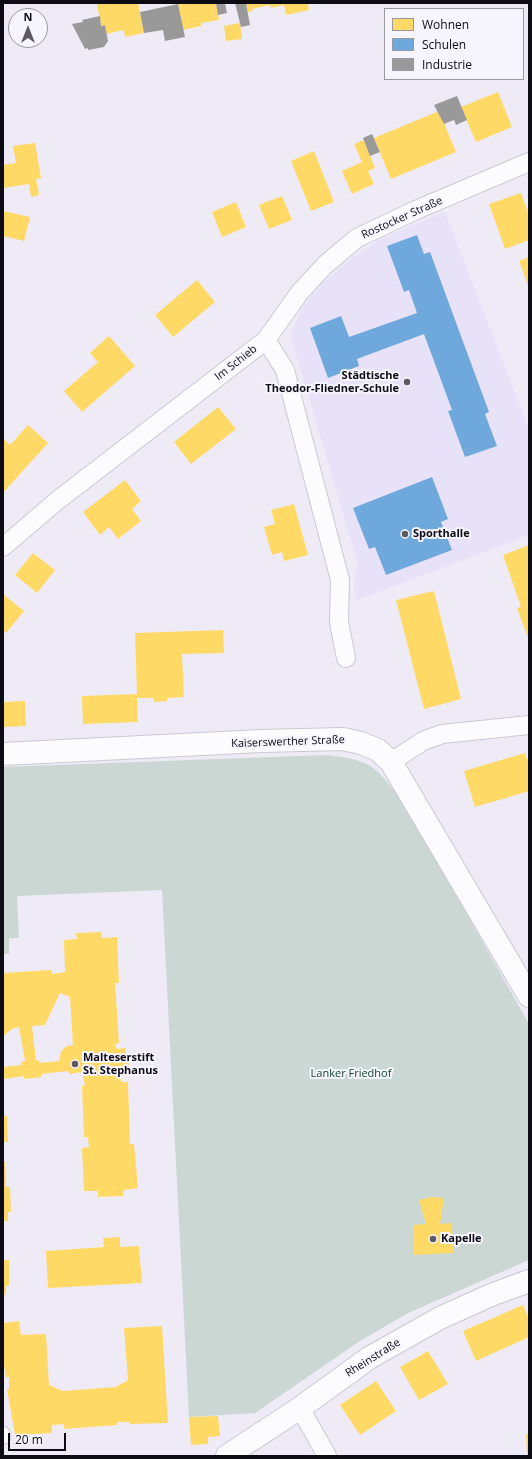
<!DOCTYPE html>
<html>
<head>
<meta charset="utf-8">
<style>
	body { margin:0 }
	#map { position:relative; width:532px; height:1459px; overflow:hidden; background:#eeebf7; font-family:"Open Sans",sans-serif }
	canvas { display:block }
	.frame { position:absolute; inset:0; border:4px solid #0d0b13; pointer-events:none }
	.legend { position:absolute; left:384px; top:8px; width:140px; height:72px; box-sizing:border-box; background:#f6f5fe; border:1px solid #9997a0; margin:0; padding:5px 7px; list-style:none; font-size:12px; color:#0d0b13 }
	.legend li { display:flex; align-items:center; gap:8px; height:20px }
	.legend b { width:20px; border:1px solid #9997a0 }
	.north { position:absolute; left:8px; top:8px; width:40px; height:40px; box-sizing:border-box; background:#f6f5fe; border:1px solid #9997a0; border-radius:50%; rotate:0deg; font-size:11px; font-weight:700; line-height:16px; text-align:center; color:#0d0b13 }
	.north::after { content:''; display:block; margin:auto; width:14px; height:18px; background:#5c5963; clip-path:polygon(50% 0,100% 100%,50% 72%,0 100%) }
	.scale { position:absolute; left:8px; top:1433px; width:58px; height:18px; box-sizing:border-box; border:2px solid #0d0b13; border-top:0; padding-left:5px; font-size:12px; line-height:14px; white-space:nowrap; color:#0d0b13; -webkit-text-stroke:3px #f6f5fe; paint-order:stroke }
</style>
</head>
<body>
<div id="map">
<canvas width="532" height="1459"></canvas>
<div class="frame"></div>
<ul class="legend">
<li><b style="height:11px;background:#ffd966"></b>Wohnen</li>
<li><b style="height:11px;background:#6fa8dc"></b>Schulen</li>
<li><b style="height:11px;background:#999"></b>Industrie</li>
</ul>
<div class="north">N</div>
<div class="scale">20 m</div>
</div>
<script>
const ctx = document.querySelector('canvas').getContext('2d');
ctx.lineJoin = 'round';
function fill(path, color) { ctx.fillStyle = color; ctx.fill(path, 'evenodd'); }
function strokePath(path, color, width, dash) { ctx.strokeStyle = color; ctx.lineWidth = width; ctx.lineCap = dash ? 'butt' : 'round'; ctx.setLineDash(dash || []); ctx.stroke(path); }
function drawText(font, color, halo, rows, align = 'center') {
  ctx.font = font + ' "Open Sans",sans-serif'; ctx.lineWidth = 4; ctx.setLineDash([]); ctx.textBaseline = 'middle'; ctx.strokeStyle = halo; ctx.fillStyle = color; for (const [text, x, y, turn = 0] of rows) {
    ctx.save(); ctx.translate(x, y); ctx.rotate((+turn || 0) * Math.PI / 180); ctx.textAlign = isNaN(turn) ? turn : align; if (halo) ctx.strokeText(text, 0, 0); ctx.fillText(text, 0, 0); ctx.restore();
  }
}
fill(new Path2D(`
	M445,212L529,429V535L357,600L354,589L357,561L290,334L307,301L322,284L349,260L380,239Z`), '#e7e2f8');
fill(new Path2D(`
	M326,755C373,760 375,766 404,803L529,1024V1260L408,1313L360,1341L255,1413L189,1417L162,890L17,896L19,938H9V954H3V767Z`), '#cad7d3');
fill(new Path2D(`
	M104,3H138L144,33L125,37L124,30L106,34L105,25L101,26L97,4Z
	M183,3H216L219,20L201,23V26L183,30L178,4Z
	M246,3H308L309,10L286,15L284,5L271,8L270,5L252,9L253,11L248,12Z
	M240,23L242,39L226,41L224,26Z
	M498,92L512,127L476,142L461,107Z
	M439,111L456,152L391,179L374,138Z
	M364,140L375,168L368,171L374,184L352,194L342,171L362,162L354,144Z
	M35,143L41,178L36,179L39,195L31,197L29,184L3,188V165L16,163L13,146Z
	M314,151L334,202L311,211L291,161Z
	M521,193L529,215V240L505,249L489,204Z
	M282,196L292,220L269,229L259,205Z
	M236,202L246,227L222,237L212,212Z
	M3,211L30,217L24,241L3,236Z
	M529,257V288L519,261Z
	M197,280L215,302L173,337L155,315Z
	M109,336L135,366L82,412L64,391L98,362L90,353Z
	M218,407L236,429L191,464L174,442Z
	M28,425L48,443L3,493V438L10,445Z
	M125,480L141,501L132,509L141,521L118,539L109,527L100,535L83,512Z
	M294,504L308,555L284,561L282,552L272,555L264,527L275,524L271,510Z
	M529,545V641L517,608L521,607L503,555Z
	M33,553L55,570L37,593L15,575Z
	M434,591L461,699L424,709L396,600Z
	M3,594L24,611L6,633L3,630Z
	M223,630L224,653L182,654L184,697L167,698V701L154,702V698H137L138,722L83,724L82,696L137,694L135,633Z
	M25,701L26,726L3,727V702Z
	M525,753L529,765V791L475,807L464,771Z
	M101,932L102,938L117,937L119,983H115L119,1043L115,1044L117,1049L125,1048L129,1066L120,1068L121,1082H128L130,1144H134L138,1188L124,1190L123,1196L98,1197V1191H84L82,1148L89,1147L88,1137H84L82,1086L85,1085L82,1072L70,1074L68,1071L41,1074V1077L24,1079V1076L3,1079V1067L22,1065L21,1062L25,1061L19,1027L12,1029L3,1036V973L51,970L52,974L65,972L64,940L77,939L76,933ZM60,993L70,997L73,1045L67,1046L61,1051L59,1061L39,1063V1060L36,1061L32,1026L45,1025Z
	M3,1116H7L8,1142H3Z
	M3,1162H5L6,1187H10L11,1212H8V1221H3Z
	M432,1197L444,1198L440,1224L452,1223L453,1253L414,1255L413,1225L426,1224L419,1200Z
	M120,1237V1247L139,1246L142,1283L48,1288L46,1251L104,1247L103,1238Z
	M3,1260H9V1285L6,1286V1294L3,1295Z
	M523,1305L529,1319V1337L476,1361L463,1331Z
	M19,1321L21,1335L46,1334L49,1385L63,1391L116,1387L128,1380L124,1328L162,1326L168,1423L130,1424V1422H117V1425L64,1429V1424L52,1425V1433L15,1435L7,1389H9V1377H6L3,1360V1323Z
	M428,1351L448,1384L419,1400L400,1367Z
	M376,1381L396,1411L360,1435L340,1405Z
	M218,1416L220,1436L208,1437V1444L191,1445L189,1417Z
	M526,1434H529V1456H527Z`), '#ffd966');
fill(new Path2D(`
	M417,235L424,254L430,252L489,412L485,414L497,446L465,457L448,411L452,410L424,334L357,359L359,366L328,378L310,328L341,316L349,337L417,313L409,290L404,292L387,246Z
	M432,477L448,519L441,522L452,550L386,575L375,547L369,549L353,508Z`), '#6fa8dc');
fill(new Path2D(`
	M216,3H225L227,13L218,15Z
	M235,3H246L250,25L241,27Z
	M178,4L185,37L165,41L163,30L144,33L140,12Z
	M100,16L101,26L105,25L108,41L104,47L88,50V48L85,49L72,24L83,22L82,20Z
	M457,96L467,120L456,125L454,120L444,124L434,105Z
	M372,134L380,152L370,156L363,138Z`), '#999');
const pedestrian = new Path2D(`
	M3,1433L4,1437`);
const minor = new Path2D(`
	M266,340L300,292L325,265L357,238L416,210L529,162
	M3,547L58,500L266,340L285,370L340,580L339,622L346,658
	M391,762L423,741L442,734L529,725
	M300,1408L327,1456`);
const tertiary = new Path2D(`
	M3,754L261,741L343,739L361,743L378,750L391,762L529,996
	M227,1456L300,1408L369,1358L440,1318L491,1295L529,1281`);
strokePath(pedestrian, '#cbc8d3', 15);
strokePath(minor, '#cbc8d3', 20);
strokePath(tertiary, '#cbc8d3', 24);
strokePath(pedestrian, '#fcfcfe', 13);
strokePath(minor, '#fcfcfe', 18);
strokePath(tertiary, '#fcfcfe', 22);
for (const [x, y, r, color] of [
	[407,382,4,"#5c5963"],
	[405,534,4,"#5c5963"],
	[75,1064,4,"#5c5963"],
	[433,1239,4,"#5c5963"]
]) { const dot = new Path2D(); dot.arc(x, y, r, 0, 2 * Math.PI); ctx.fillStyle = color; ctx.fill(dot); strokePath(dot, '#f6f5fe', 1.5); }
drawText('11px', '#0d0b13', '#f6f5fe', [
	["Rostocker Straße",402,218,-24],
	["Im Schieb",236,363,-38],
	["Kaiserswerther Straße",288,742,-2],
	["Rheinstraße",373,1358,-32]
]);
drawText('bold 11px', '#0d0b13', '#f6f5fe', [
	["Städtische",399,376,"right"],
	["Theodor-Fliedner-Schule",399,389,"right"],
	["Sporthalle",413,534],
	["Malteserstift",83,1058],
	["St. Stephanus",83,1071],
	["Kapelle",441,1239]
], 'left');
drawText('11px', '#14472d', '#f6f5fe', [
	["Lanker Friedhof",351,1074]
]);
</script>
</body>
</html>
